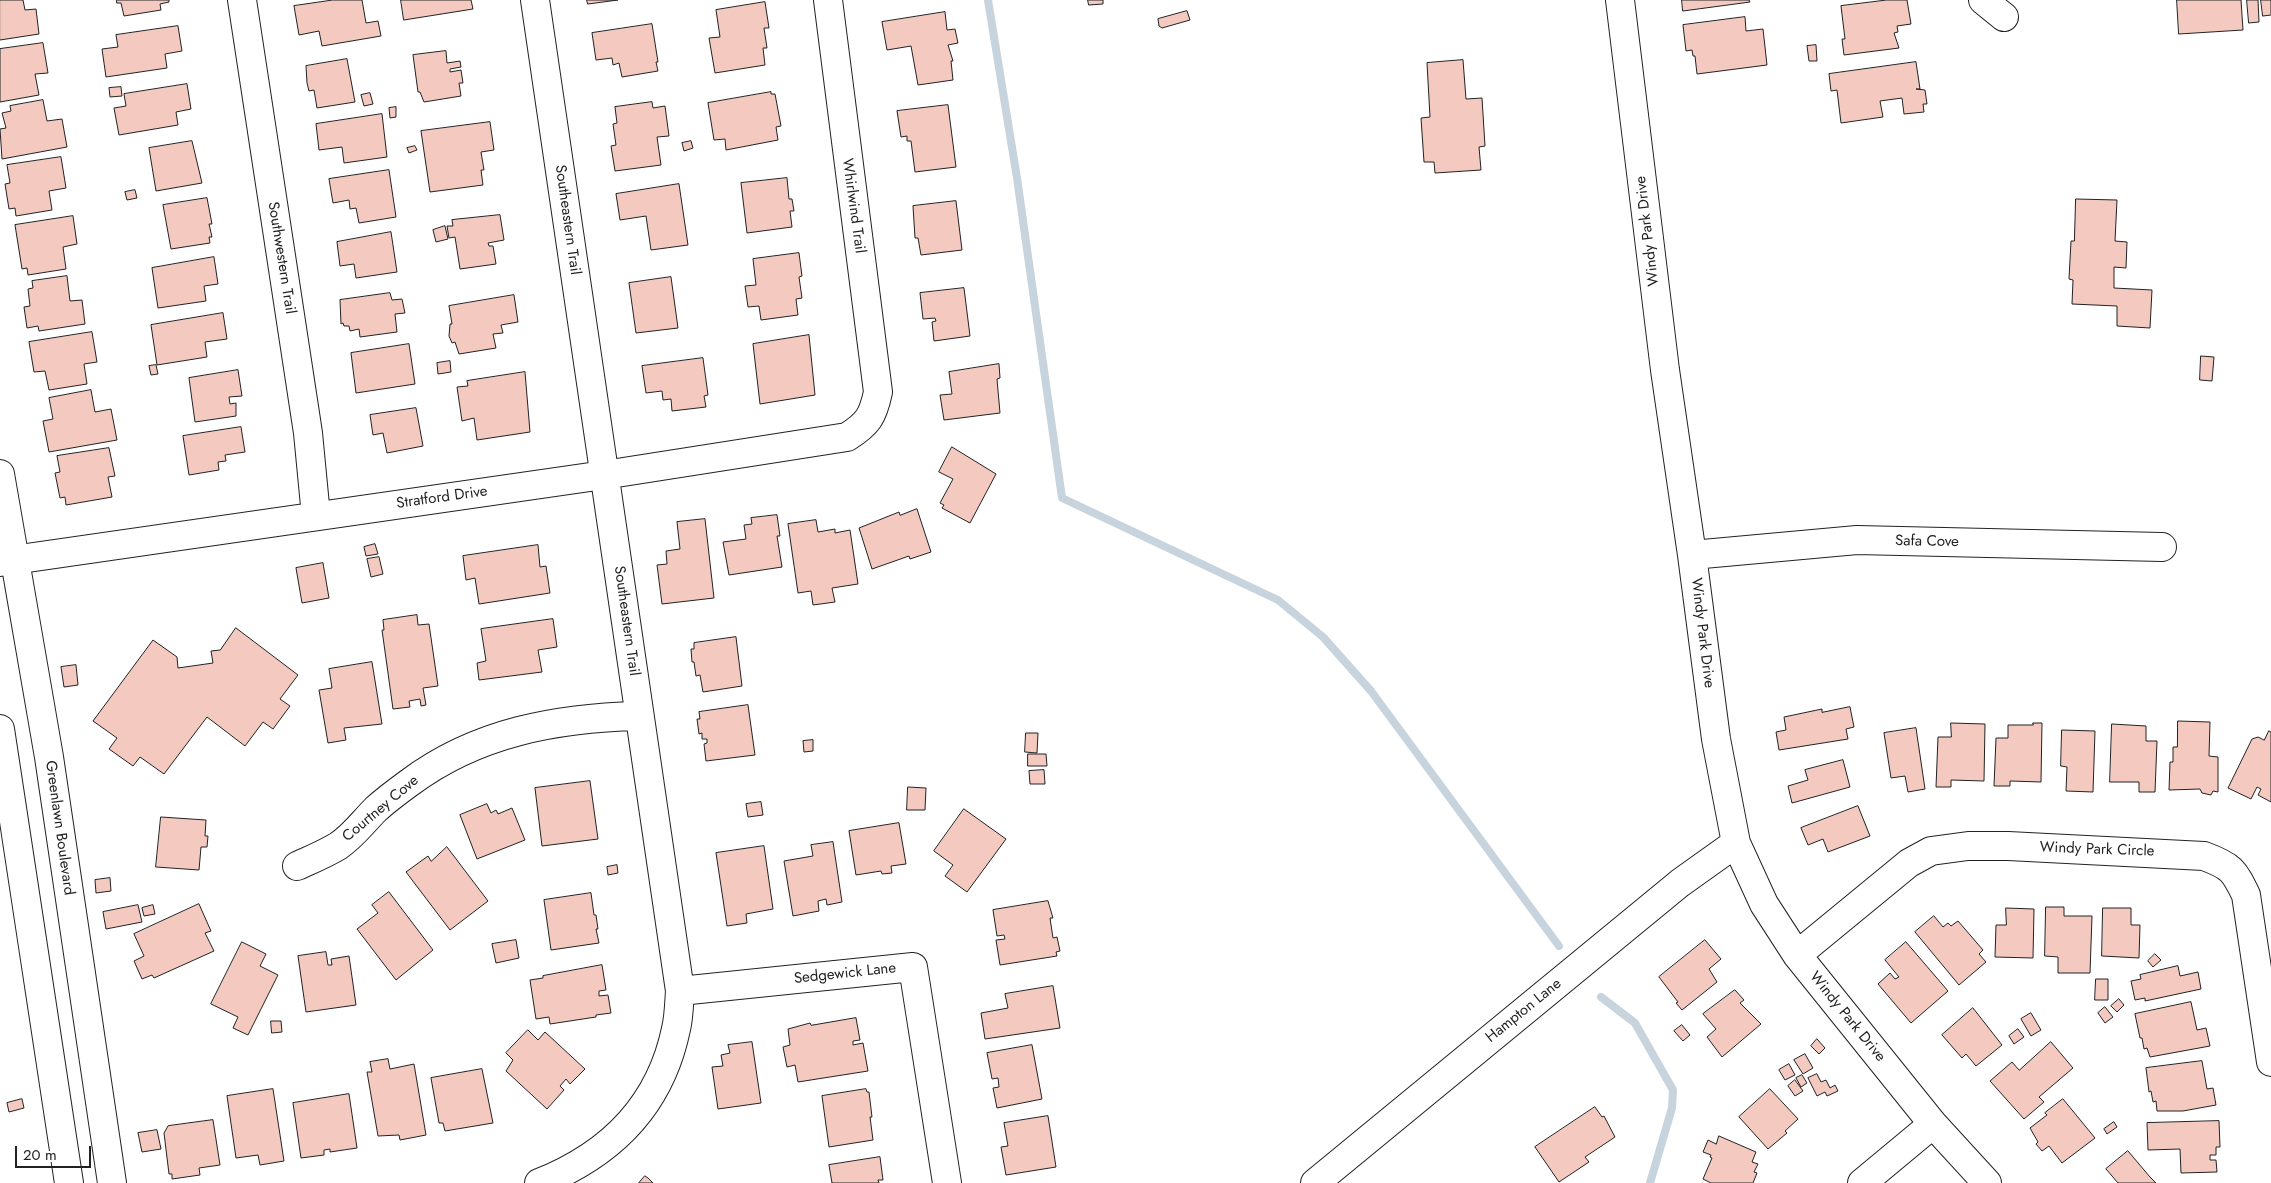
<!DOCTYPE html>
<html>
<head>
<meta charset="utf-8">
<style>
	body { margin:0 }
	#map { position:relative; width:2271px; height:1183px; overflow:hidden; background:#fff; font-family:Jost,sans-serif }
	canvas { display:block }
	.scale { position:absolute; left:15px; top:1146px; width:76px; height:22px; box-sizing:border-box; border:2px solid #222; border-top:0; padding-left:6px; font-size:15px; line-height:18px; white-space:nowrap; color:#222; -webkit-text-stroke:4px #fff; paint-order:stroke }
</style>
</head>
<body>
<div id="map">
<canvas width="2271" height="1183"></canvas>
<div class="scale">20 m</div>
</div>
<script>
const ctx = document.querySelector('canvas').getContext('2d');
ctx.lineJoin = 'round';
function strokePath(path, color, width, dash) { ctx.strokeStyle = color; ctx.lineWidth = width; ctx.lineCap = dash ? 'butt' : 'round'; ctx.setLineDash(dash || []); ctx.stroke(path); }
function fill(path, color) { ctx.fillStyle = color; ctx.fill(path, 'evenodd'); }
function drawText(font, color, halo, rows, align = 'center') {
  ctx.font = font + ' Jost,sans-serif'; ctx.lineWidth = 4; ctx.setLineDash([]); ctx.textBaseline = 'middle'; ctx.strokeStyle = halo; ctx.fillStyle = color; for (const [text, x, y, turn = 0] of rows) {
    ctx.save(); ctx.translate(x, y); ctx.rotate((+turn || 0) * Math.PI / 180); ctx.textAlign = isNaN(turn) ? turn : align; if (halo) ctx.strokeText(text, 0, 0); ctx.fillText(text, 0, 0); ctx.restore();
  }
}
strokePath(new Path2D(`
	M988,0L1017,178L1062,498L1278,600L1323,637L1371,691L1559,946
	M1601,997L1635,1023L1673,1090L1672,1108L1650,1183`), '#c7d3dd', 8);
const building = new Path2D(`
	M0,0H23L25,10L36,9L39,34L0,40Z
	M117,0H169V2L160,4L161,10L124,16L121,3H117Z
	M333,0H362L366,23L378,21L381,36L322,46L319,31L299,35L294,6Z
	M401,0H471L473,9L404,20Z
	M587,0H618L588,4Z
	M1088,0H1103V4L1089,5Z
	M1682,0H1749L1750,2L1683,11Z
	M1887,0H1907L1911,24L1897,26L1898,32L1894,33L1899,48L1844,55L1842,39H1845L1841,6Z
	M2177,0H2241L2243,30L2179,34Z
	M2247,0H2258L2259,22L2249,23Z
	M2261,0H2271V15L2263,16Z
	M765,2L769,28H764L767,48H763L765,65L715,73L709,38L720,37L716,10Z
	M1187,11L1190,20L1162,28L1159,26L1158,19Z
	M945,12L947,30L955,29L958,43L948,45L953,61H951L953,80L918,85L911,46L887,50L882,22Z
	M1745,17L1746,31L1763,29L1767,65L1697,74L1695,56H1693L1692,50L1686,51L1683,25Z
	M652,24L658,62H656L658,71L622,77L619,63L613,65L612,58L596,60L592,33Z
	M178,26L182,51L165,54L167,68L106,77L102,49L118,47L116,35Z
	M43,43L48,73L35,74L39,95L0,102V49Z
	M1816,45L1817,61H1809L1807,46Z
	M446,51L447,63L460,61L461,67L450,69V72L461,70L463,83H459L461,96L424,102L420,92H418L413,55Z
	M347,59L355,102L317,108L314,90L309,91L307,83L306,66Z
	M1463,60L1466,99L1482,98L1485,146L1479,147L1481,170L1435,173L1434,162H1424L1421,118L1430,117L1427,63Z
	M1916,62L1920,89H1916L1925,90L1927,104H1923L1924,112L1904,114L1902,98L1880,101L1883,117L1841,123L1837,90L1831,91L1829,74Z
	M187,84L191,109L176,112L178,125L119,135L114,108L126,106L124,94Z
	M121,87L122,96L110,97L109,88Z
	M771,92V94H775L781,126L776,127L778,140L726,150L725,139L714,140L708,103Z
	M370,93L373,104L364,106L361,95Z
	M43,100L47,121L62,119L67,147L2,159L0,129L6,128L2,113L11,111L10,106Z
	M652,102L653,108L665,106L669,136L657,137L661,165L615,171L611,146L616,145L613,124L617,123L615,107Z
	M948,105L956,167L915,172L911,141H907V136L901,137L897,111Z
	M396,107V117L390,118L389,108Z
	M382,114L387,157L344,163L342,147L319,150L316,124Z
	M490,122L494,150L481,152L484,170H481L483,185L430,192L421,131Z
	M192,141L202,183L156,191L149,148Z
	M691,141L693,148L684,151L682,143Z
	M415,146L417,150L409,153L407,148Z
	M61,157L66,188L49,191L52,210L16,216L15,208L9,209L5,184L10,183L7,165Z
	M389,170L396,217L359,223L356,208L350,209L349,200L333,203L329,179Z
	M787,178L789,199H792L794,211H790L792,227L747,233L741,183Z
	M679,184L688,245L651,250L646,216L620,220L616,194Z
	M135,190L137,198L127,200L125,192Z
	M207,198L212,224H209L212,237H209L210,243L171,249L163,205Z
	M2076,199L2117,200L2115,241L2127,242L2126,268L2114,267V288L2152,290L2150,328L2117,326V306L2072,304L2073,280L2069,279L2071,241H2074Z
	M956,201L962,250L921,255L918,238H915L913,206Z
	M500,215L504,240L488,243L489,246H493L496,264L460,269L455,237L449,238L447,226H453L452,220Z
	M73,216L77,244L63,247L66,269L28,275L27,268L22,269L15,225Z
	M445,226L448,239L436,242L433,230Z
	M391,232L397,272L356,278L354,264L340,266L337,242Z
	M799,253L802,276L799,277L802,298L796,299L798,315L761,320L759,306L748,307L745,286L756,285L753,259Z
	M214,257L218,284L204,286L206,301L158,308L152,268Z
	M67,276L70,301L82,300L85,324L39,331L38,326L27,328L24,307L30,306L28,289L33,288L32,281Z
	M671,277L678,328L636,333L629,283Z
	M964,288L970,336L934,341L932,322L936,321L935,318L923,319L920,293Z
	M390,293L392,300L402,299L405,313L395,314L397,332L360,337L359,329L350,331L349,326H344L343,323L341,324L340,300Z
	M514,295L518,322L501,325L503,333L493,334L496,348L459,354L455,342L452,343L449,336L450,324H452L449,306Z
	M223,313L227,339L205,342L207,357L157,365L151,325Z
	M92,332L97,362L84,364L87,384L49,390L45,371L34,372L29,342Z
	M809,335L815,395L760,404L753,344Z
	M409,344L415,384L356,393L351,353Z
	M2201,356L2214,357L2212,381L2200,380Z
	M703,358L708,395L704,396L706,407L672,411L671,399L663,400L662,391L646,393L642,366Z
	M450,361L451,372L438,374L437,363Z
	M999,364L1000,378L997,379L1000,413L944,420L940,395L952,394L949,372Z
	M156,365L158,374L151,375L149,366Z
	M238,370L242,396L229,397L230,404L236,403V416L195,422L189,378Z
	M525,372L530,432L477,440L474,418L462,421L457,387L468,386L467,381Z
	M91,390L95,412L111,409L117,440L49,452L43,421L53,419L49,398Z
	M416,408L423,446L387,453L383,433L373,435L370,415Z
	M241,427L245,452L225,455L226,461L218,462L219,470L189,475L183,436Z
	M952,447L996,474L970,523L942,508L944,505L940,503L953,479L939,472Z
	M109,448L115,476L108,477L112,497L66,505L65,497L60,498L55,473L60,472L57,456Z
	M917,509L931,552L910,559L909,556L872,569L859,528L899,512L900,515Z
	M777,515L780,536H777L782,567L729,575L723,542L746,539L744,525L752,524L751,518Z
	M705,519L714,598L662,604L657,565L667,564L666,551L680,549L677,522Z
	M816,520L818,532L835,529V533L850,530L858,584L832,588L835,602L813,605L811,591L798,593L788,524Z
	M375,544L378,554L366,556L364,547Z
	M538,545L540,567L546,566L550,593L479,604L475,578L466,580L463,556Z
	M379,557L383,574L371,577L367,559Z
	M323,563L329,598L302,603L296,568Z
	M417,615L418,625L429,624L438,686L423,688L426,705L421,706L420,699L409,701L410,707L393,709L382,630H384L383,620Z
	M553,619L557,647L538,650L542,672L479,680L477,663L486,661L481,629Z
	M236,628L298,675L280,699L290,706L273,729L263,722L245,746L207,717L164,774L140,757L133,766L109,749L117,738L93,721L153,640L177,657L178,668L213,663L211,651L220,650Z
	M736,637L742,686L703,692L700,675L696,676L694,662H692L691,649H694V643Z
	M372,662L382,724L344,728L346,740L328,743L319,690L332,688L329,669Z
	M76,665L78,685L64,687L61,667Z
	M748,705L755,755L706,761L704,744L707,743V739H702V733L699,734L697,719H700L699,712Z
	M1850,707L1854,727L1846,729L1848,739L1779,750L1776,732L1786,730L1784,717L1822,709V712Z
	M2178,721L2210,722L2209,756L2218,757V792L2213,791L2211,795L2202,793L2200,789L2169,790L2170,762H2173V747H2177Z
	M1951,723L1985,724L1984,781L1951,780V787H1936L1938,737H1951Z
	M2033,723H2042L2041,782L2010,781V786H1994L1996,738H2008V725H2033Z
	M2112,724L2146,726V741H2157L2155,792H2139V782H2110Z
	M1916,728L1925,789L1908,792L1905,776L1891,778L1884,733Z
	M2062,730L2095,731L2093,792L2066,791L2067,767L2061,766Z
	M2269,731L2271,732V802L2258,795L2261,789L2257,787L2251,799L2228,788L2252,739L2258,737L2264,740Z
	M1026,733H1038L1037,753L1025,752Z
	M813,740V751L804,752L803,741Z
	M1028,754H1046L1047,766H1028Z
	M1843,760L1850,787L1792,803L1788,786L1808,780L1805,770Z
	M1044,770L1045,784H1030L1029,771Z
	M590,781L598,839L542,846L535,788Z
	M908,787L926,788L925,810H907Z
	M761,802L763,815L748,817L746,804Z
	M487,804L491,813L496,810L498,814L512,808L525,840L477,859L460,815Z
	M1858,806L1870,836L1828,852L1823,839L1808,845L1801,828Z
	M964,809L1006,839L967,892L945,876L953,865L934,851Z
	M161,817L206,820L205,836H208L207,847H201L199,870L156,867Z
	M899,823L906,864L891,866L892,873L882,874L881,871L856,875L849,831Z
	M833,842L842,902L827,905L826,899L818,901L819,911L793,916L784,861L813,856L811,845Z
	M764,846L773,909L746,914L747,923L727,926L716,853Z
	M447,847L488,901L450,930L406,872L428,856L431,861Z
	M617,865L618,873L608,875L607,867Z
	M110,878L111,891L96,893L95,880Z
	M389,892L433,950L396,980L357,929L378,913L372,905Z
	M591,893L594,915H596L598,929H596L599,943L551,950L544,900Z
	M1048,901L1053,918H1050L1053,938L1057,937L1060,951L1056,952L1057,956L1000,965L996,940L1005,939L1004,935L997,936L993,910Z
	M199,904L211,931L205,933L214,951L154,978L152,975L142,979L134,961L144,956L134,934Z
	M138,905L142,922L106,929L103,912Z
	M153,905L155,914L144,916L142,908Z
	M2046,907H2064V916H2092L2090,973H2058V957L2045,956Z
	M2006,908L2034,909L2033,958L1995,957L1996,925H2006Z
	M2103,908H2131V925H2140L2139,958L2102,956Z
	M1934,916L1943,927L1948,923L1951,926L1958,921L1983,950L1979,954L1986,962L1959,985L1915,932Z
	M516,940L519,958L496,963L492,944Z
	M1705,940L1721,959L1709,969L1717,982L1682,1010L1676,1003L1678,1002L1659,977Z
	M242,942L266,954L260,966L278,975L248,1035L233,1028L238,1017L211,1004Z
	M1906,942L1948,991L1911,1023L1878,984L1890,973L1895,979L1899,977L1885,960Z
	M326,952L328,965H332L331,959L349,956L356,1005L306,1012L298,956Z
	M2155,954L2161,960L2153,967L2148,961Z
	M602,965L606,990L599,991V996L608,995L611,1013L596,1015V1017L550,1024L549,1017L536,1019L530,980L543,978V976Z
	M2178,966L2180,976L2198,972L2201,989L2145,1001V998L2135,1000L2131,981L2141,979L2140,975Z
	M2096,979H2108V1000H2095Z
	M1053,986L1060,1028L985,1039L981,1013L1008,1008L1005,994Z
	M1735,990L1744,1000L1740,1003L1761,1024L1722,1057L1707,1037L1716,1029L1703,1014Z
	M2119,999L2124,1005L2117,1012L2111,1006Z
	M2191,1002L2197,1030L2206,1028L2210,1046L2150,1057L2147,1048L2144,1049L2142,1038H2140L2135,1014Z
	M2105,1007L2113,1017L2105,1023L2098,1013Z
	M1973,1008L2002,1045L1976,1066L1966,1054L1962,1058L1942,1035Z
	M2031,1013L2041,1030L2031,1036L2021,1019Z
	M856,1018L860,1040L853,1041V1045L863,1043L868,1071L798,1082L795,1065L787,1067L783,1047L790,1045L788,1029L810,1023L811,1025Z
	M271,1021H281L282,1032L272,1033Z
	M1682,1025L1690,1035L1683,1041L1674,1031Z
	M2018,1029L2024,1037L2014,1044L2009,1036Z
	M528,1030L538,1040L545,1032L585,1069L570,1084L566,1079L560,1086L564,1090L547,1109L506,1071L513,1060L506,1053Z
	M1817,1039L1825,1048L1819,1054L1811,1046Z
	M752,1042L761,1103L718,1109L712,1067L723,1066L721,1055L730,1053L728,1045Z
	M2051,1042L2073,1068L2039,1097L2044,1102L2024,1119L1990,1081L2012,1062L2019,1070Z
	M1032,1045L1042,1099L997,1108L993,1088L999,1087L998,1078L992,1079L987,1053Z
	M1805,1054L1813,1068L1803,1074L1794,1060Z
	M388,1059L390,1069L414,1064L426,1135L400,1140L399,1135L378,1136L367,1072H372L370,1062Z
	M2202,1061L2207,1089L2213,1088L2216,1105L2183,1111H2157L2156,1101L2153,1102L2151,1091L2149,1092L2146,1068Z
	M1789,1064L1795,1075L1785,1080L1779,1070Z
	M482,1069L493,1123L445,1131L443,1123H439L431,1078Z
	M1817,1074L1821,1082L1826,1080L1830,1088L1835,1085L1838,1091L1827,1096L1825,1092L1817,1096L1808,1078Z
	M1802,1075L1807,1083L1801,1087L1796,1078Z
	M1795,1080L1803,1091L1795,1096L1788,1086Z
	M273,1089L284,1161L260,1165L258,1155L236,1158L227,1096Z
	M866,1089L867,1092H869L872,1117H870L873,1140L829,1147L822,1096Z
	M1770,1089L1798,1119L1785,1131L1787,1133L1768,1149L1739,1117Z
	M349,1094L357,1148L330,1152V1149L324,1150V1155L301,1158L293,1103Z
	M22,1099L24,1108L9,1112L7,1103Z
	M2063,1099L2095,1138L2062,1163L2049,1146L2042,1151L2036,1144L2038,1142L2030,1128L2047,1115L2045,1113Z
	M1595,1107L1602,1117L1604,1116L1615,1137L1585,1157L1589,1162L1559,1182L1535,1147Z
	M1048,1116L1056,1167L1006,1175L1001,1147L1008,1146L1004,1123Z
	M213,1120L220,1165L199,1168L200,1175L172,1179V1174H169L164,1133L168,1126Z
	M2219,1121L2220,1147H2216V1155H2210V1160H2216L2217,1172L2181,1173L2180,1149L2148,1150L2147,1123Z
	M2114,1122L2117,1127L2107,1134L2104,1129Z
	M157,1130L161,1149L142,1152L138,1133Z
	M1719,1136L1756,1152L1752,1162L1758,1164L1754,1172L1757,1173L1753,1183H1711L1703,1179L1712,1158L1710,1157L1711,1155L1703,1152L1708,1140L1716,1144Z
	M2128,1151L2150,1177L2156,1183H2118L2106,1169Z
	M880,1157L883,1180H878L879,1183H832L829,1165Z
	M645,1176L648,1178L653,1183H639Z`);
fill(building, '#f3c9c0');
strokePath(building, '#222', 1);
const minor = new Path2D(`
	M242,0L308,433L316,516
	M535,0L680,991C679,1003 679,1017 676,1029C660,1106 610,1155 539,1183
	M1620,0L1665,370L1692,555L1716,739L1736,843L1764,904L1797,955L1933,1124L1987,1183
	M1983,0L2004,17
	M1692,555L1857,540L2162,547
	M0,562L604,475L847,437C868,424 873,416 878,392L828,0
	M297,866C310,860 325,854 338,846C353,836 363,822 376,809C386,800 398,791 409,783C477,732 557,718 639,716
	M1797,955L1909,863L1931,851L1968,846H2008L2204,856C2231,866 2234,870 2246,895L2271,1062
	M680,991L913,967L947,1183
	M1315,1183L1680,883L1736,843
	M1862,1183L1933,1124`);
const major = new Path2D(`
	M0,474L49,757L112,1183
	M0,729L69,1183`);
strokePath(minor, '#222', 30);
strokePath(major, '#222', 30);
strokePath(minor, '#fff', 28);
strokePath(major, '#fff', 28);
drawText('15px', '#222', '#fff', [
	["Whirlwind Trail",853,206,82],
	["Southeastern Trail",567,220,82],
	["Windy Park Drive",1648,231,-97],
	["Southwestern Trail",281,258,81],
	["Stratford Drive",442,498,-8],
	["Safa Cove",1927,542,1],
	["Southeastern Trail",626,621,82],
	["Windy Park Drive",1702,633,83],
	["Courtney Cove",381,809,-40],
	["Greenlawn Boulevard",59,828,82],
	["Windy Park Circle",2097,850,2],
	["Sedgewick Lane",845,974,-6],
	["Hampton Lane",1524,1011,-39],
	["Windy Park Drive",1847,1017,51]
]);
</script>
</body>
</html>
